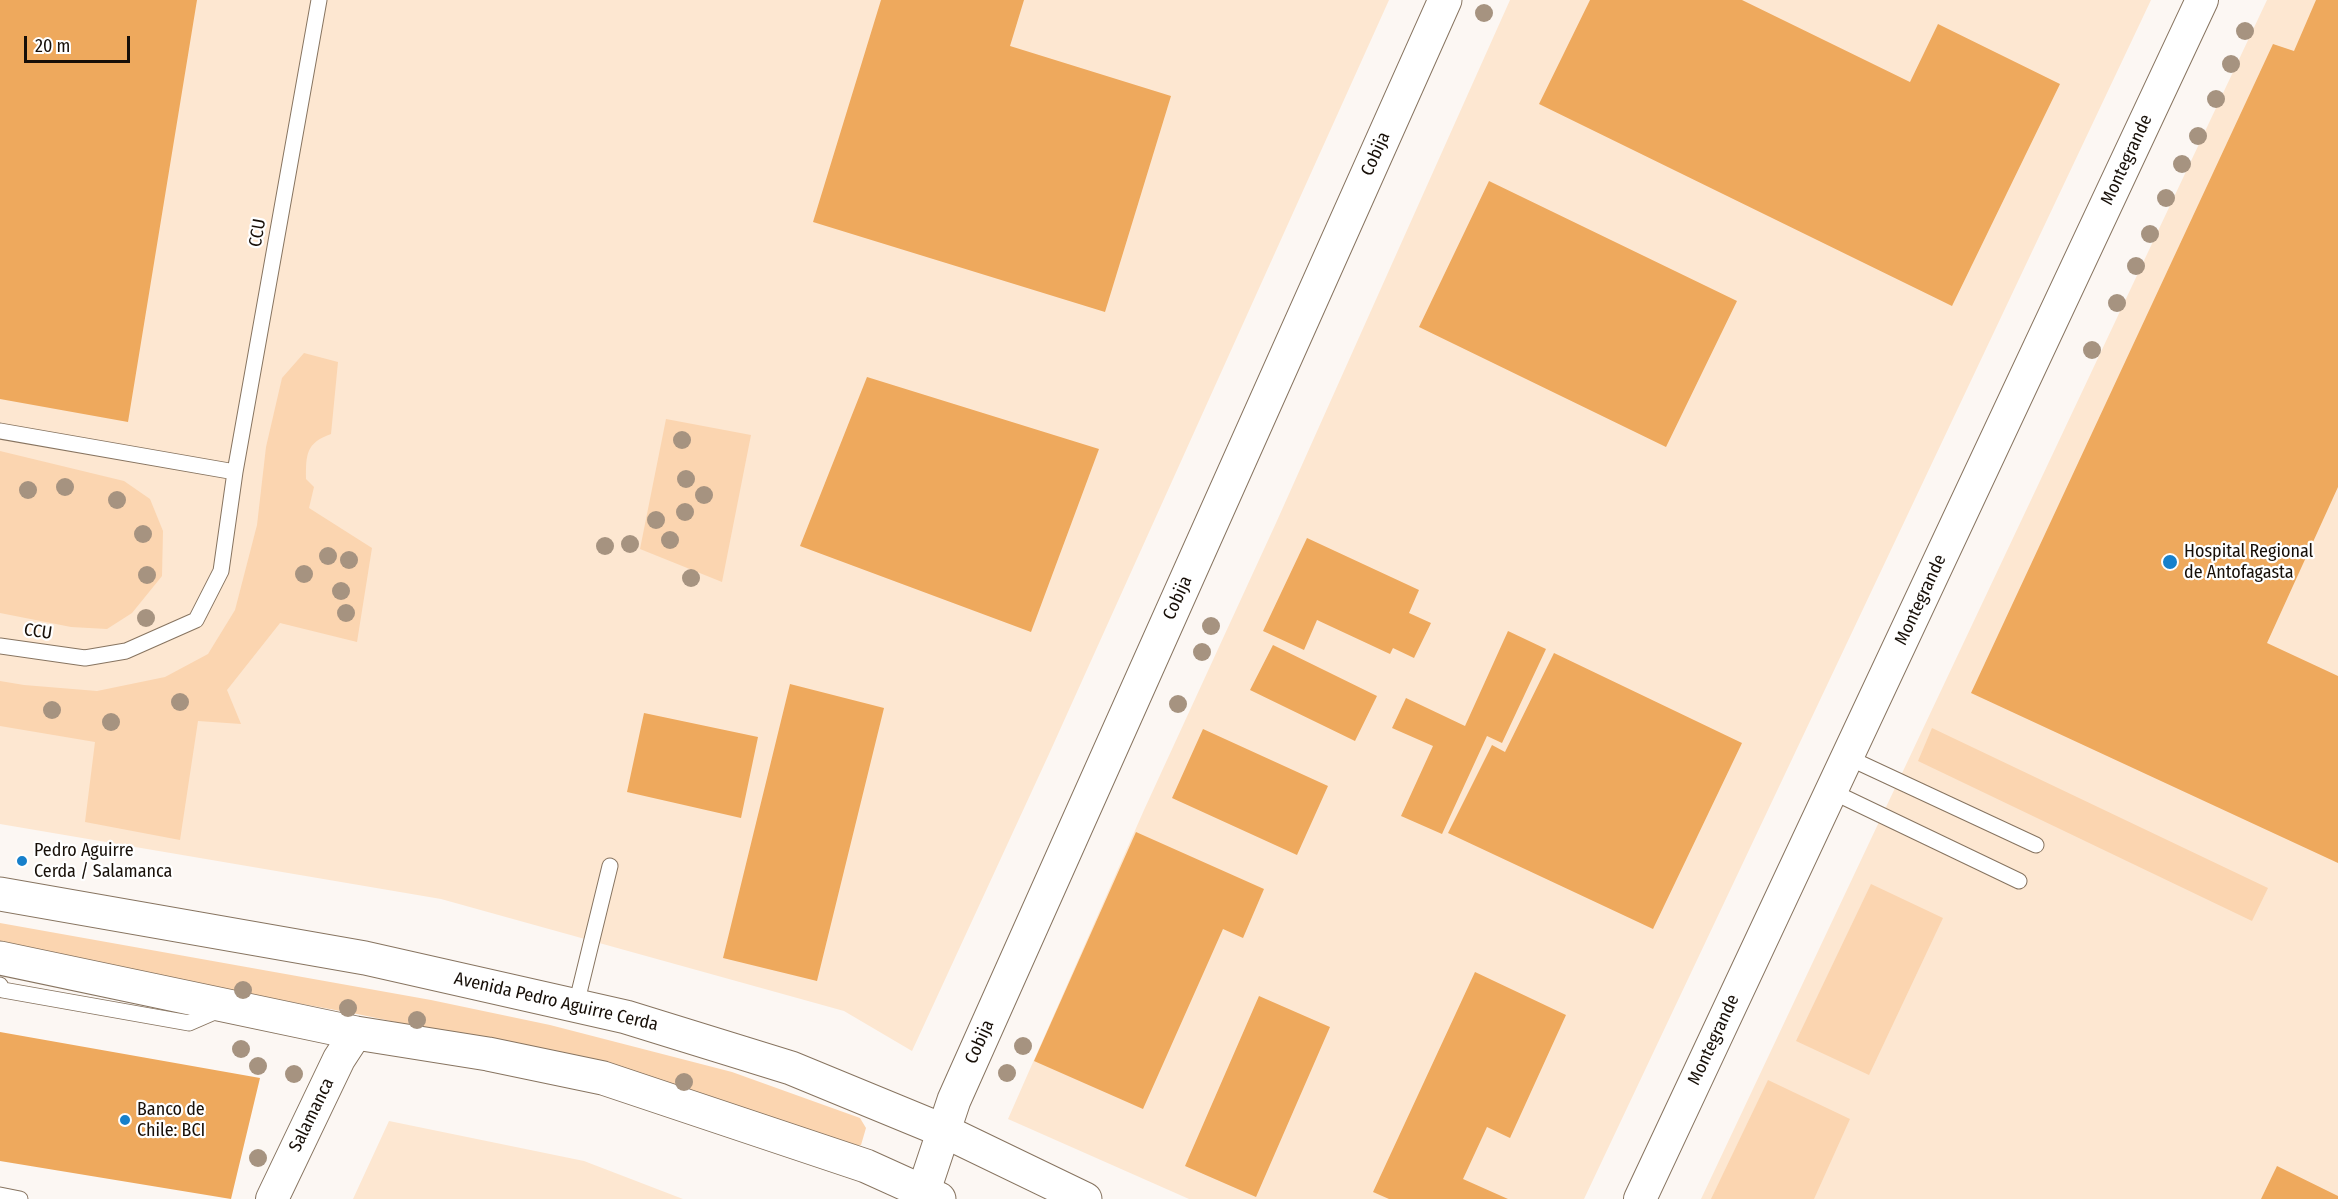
<!DOCTYPE html>
<html>
<head>
<meta charset="utf-8">
<style>
	body { margin:0 }
	#map { position:relative; width:2338px; height:1199px; overflow:hidden; background:#fcf7f3; font-family:"Fira Sans Condensed",sans-serif }
	canvas { display:block }
	.scale { position:absolute; left:24px; top:36px; width:106px; height:27px; box-sizing:border-box; border:3px solid #170f08; border-top:0; padding-left:8px; font-size:18px; line-height:21px; white-space:nowrap; color:#170f08; -webkit-text-stroke:4px #fff; paint-order:stroke }
</style>
</head>
<body>
<div id="map">
<canvas width="2338" height="1199"></canvas>
<div class="scale">20 m</div>
</div>
<script>
const ctx = document.querySelector('canvas').getContext('2d');
ctx.lineJoin = 'round';
function fill(path, color) { ctx.fillStyle = color; ctx.fill(path, 'evenodd'); }
function strokePath(path, color, width, dash) { ctx.strokeStyle = color; ctx.lineWidth = width; ctx.lineCap = dash ? 'butt' : 'round'; ctx.setLineDash(dash || []); ctx.stroke(path); }
function drawText(font, color, halo, rows, align = 'center') {
  ctx.font = font + ' "Fira Sans Condensed",sans-serif'; ctx.lineWidth = 4.5; ctx.setLineDash([]); ctx.textBaseline = 'middle'; ctx.strokeStyle = halo; ctx.fillStyle = color; for (const [text, x, y, turn = 0] of rows) {
    ctx.save(); ctx.translate(x, y); ctx.rotate((+turn || 0) * Math.PI / 180); ctx.textAlign = isNaN(turn) ? turn : align; if (halo) ctx.strokeText(text, 0, 0); ctx.fillText(text, 0, 0); ctx.restore();
  }
}
fill(new Path2D(`
	M0,0H1389L1049,754L912,1051L844,1011L441,899L0,824Z
	M1510,0H2151L1584,1199H1189L1008,1119L1144,810L1276,523Z
	M2267,0H2338V1199H1701Z
	M389,1121L584,1161L683,1199H353Z`), '#fde7d1');
fill(new Path2D(`
	M304,353L338,362L331,434C306,443 306,454 306,479L314,487L309,508L372,548L357,642L280,623L227,690L241,724L198,721L180,840L85,822L95,742L0,726V681L24,685L97,691L165,677L208,654L235,610L257,525L266,447L282,378Z
	M666,419L751,435L722,582L640,549Z
	M0,451L124,481L150,499L163,531L162,576L132,613L107,629L71,627L0,613Z
	M1932,728L2268,888L2252,921L1918,761Z
	M1871,884L1943,918L1869,1075L1796,1041Z
	M0,923L431,1000L550,1025L732,1072L860,1118L866,1128L861,1145L852,1146L757,1112L661,1081L477,1039L357,1014L0,949Z
	M1768,1080L1850,1119L1814,1199H1711Z`), '#fbd5b0');
fill(new Path2D(`
	M0,0H197L128,422L0,399Z
	M881,0H1024L1010,46L1171,96L1105,312L813,222Z
	M1590,0H1742L1910,82L1938,24L2060,84L1952,306L1539,104Z
	M2316,0H2338V487L2267,643L2338,676V863L1971,693L2273,44L2294,51Z
	M1489,181L1737,301L1666,447L1419,327Z
	M867,377L1099,449L1031,632L800,546Z
	M1307,538L1419,590L1409,613L1431,623L1414,658L1393,648L1390,654L1317,620L1304,650L1263,631Z
	M1508,631L1546,649L1502,743L1487,736L1442,834L1401,816L1433,746L1392,728L1406,698L1465,726Z
	M1273,645L1377,696L1355,741L1250,690Z
	M1554,653L1742,743L1653,929L1448,833L1492,745L1505,752Z
	M790,684L884,708L817,981L723,958Z
	M644,713L758,737L741,818L627,792Z
	M1203,729L1328,786L1297,855L1172,798Z
	M1136,832L1264,889L1243,938L1223,929L1143,1109L1034,1061Z
	M1475,972L1566,1015L1510,1138L1487,1127L1463,1179L1508,1199H1389L1373,1192Z
	M1259,996L1330,1027L1256,1197L1185,1166Z
	M0,1032L260,1078L231,1199L0,1161Z
	M2277,1166L2338,1196V1199H2261Z`), '#eea95d');
const service = new Path2D(`
	M0,431L235,472
	M0,646L85,658L126,651L196,620L221,571L235,472L319,0
	M1847,757L2036,845
	M1831,791L2019,881
	M0,985L3,990L189,1023L219,1010
	M576,1005L610,866
	M0,1195L20,1199`);
const minor = new Path2D(`
	M272,1199L339,1059L356,1033
	M1640,1199L2202,0`);
const tertiary = new Path2D(`
	M921,1199L954,1100L1445,0`);
const primary = new Path2D(`
	M0,894L365,958L626,1017L791,1068L944,1131L1085,1199
	M0,958L356,1033L488,1054L603,1078L866,1166L939,1199`);
strokePath(service, '#877460', 17);
strokePath(minor, '#877460', 34);
strokePath(tertiary, '#877460', 35);
strokePath(primary, '#877460', 35);
strokePath(service, '#fff', 15);
strokePath(minor, '#fff', 32);
strokePath(tertiary, '#fff', 33);
strokePath(primary, '#fff', 33);
ctx.fillStyle = '#a69380';
for (const [x, y] of [
	[1484,13],
	[2245,31],
	[2231,64],
	[2216,99],
	[2198,136],
	[2182,164],
	[2166,198],
	[2150,234],
	[2136,266],
	[2117,303],
	[2092,350],
	[682,440],
	[686,479],
	[65,487],
	[28,490],
	[704,495],
	[117,500],
	[685,512],
	[656,520],
	[143,534],
	[670,540],
	[630,544],
	[605,546],
	[328,556],
	[349,560],
	[304,574],
	[147,575],
	[691,578],
	[341,591],
	[346,613],
	[146,618],
	[1211,626],
	[1202,652],
	[180,702],
	[1178,704],
	[52,710],
	[111,722],
	[243,990],
	[348,1008],
	[417,1020],
	[1023,1046],
	[241,1049],
	[258,1066],
	[1007,1073],
	[294,1074],
	[684,1082],
	[258,1158]
]) { ctx.beginPath(); ctx.arc(x, y, 9, 0, 2 * Math.PI); ctx.fill(); }
for (const [x, y, r, color] of [
	[2170,562,8,"#1780cb"],
	[22,861,6,"#1780cb"],
	[125,1120,6,"#1780cb"]
]) { const dot = new Path2D(); dot.arc(x, y, r, 0, 2 * Math.PI); ctx.fillStyle = color; ctx.fill(dot); strokePath(dot, '#fff', 2); }
drawText('18px', '#170f08', '#fff', [
	["Cobija",1376,154,-66],
	["Montegrande",2127,160,-65],
	["CCU",258,233,-80],
	["Cobija",1178,598,-66],
	["Montegrande",1921,600,-65],
	["CCU",38,632,8],
	["Avenida Pedro Aguirre Cerda",556,1002,13],
	["Montegrande",1714,1040,-65],
	["Cobija",980,1042,-66],
	["Salamanca",312,1115,-64]
]);
drawText('18px', '#170f08', '#fff', [
	["Hospital Regional",2184,552],
	["de Antofagasta",2184,573],
	["Pedro Aguirre",34,851],
	["Cerda / Salamanca",34,872],
	["Banco de",137,1110],
	["Chile: BCI",137,1131]
], 'left');
</script>
</body>
</html>
